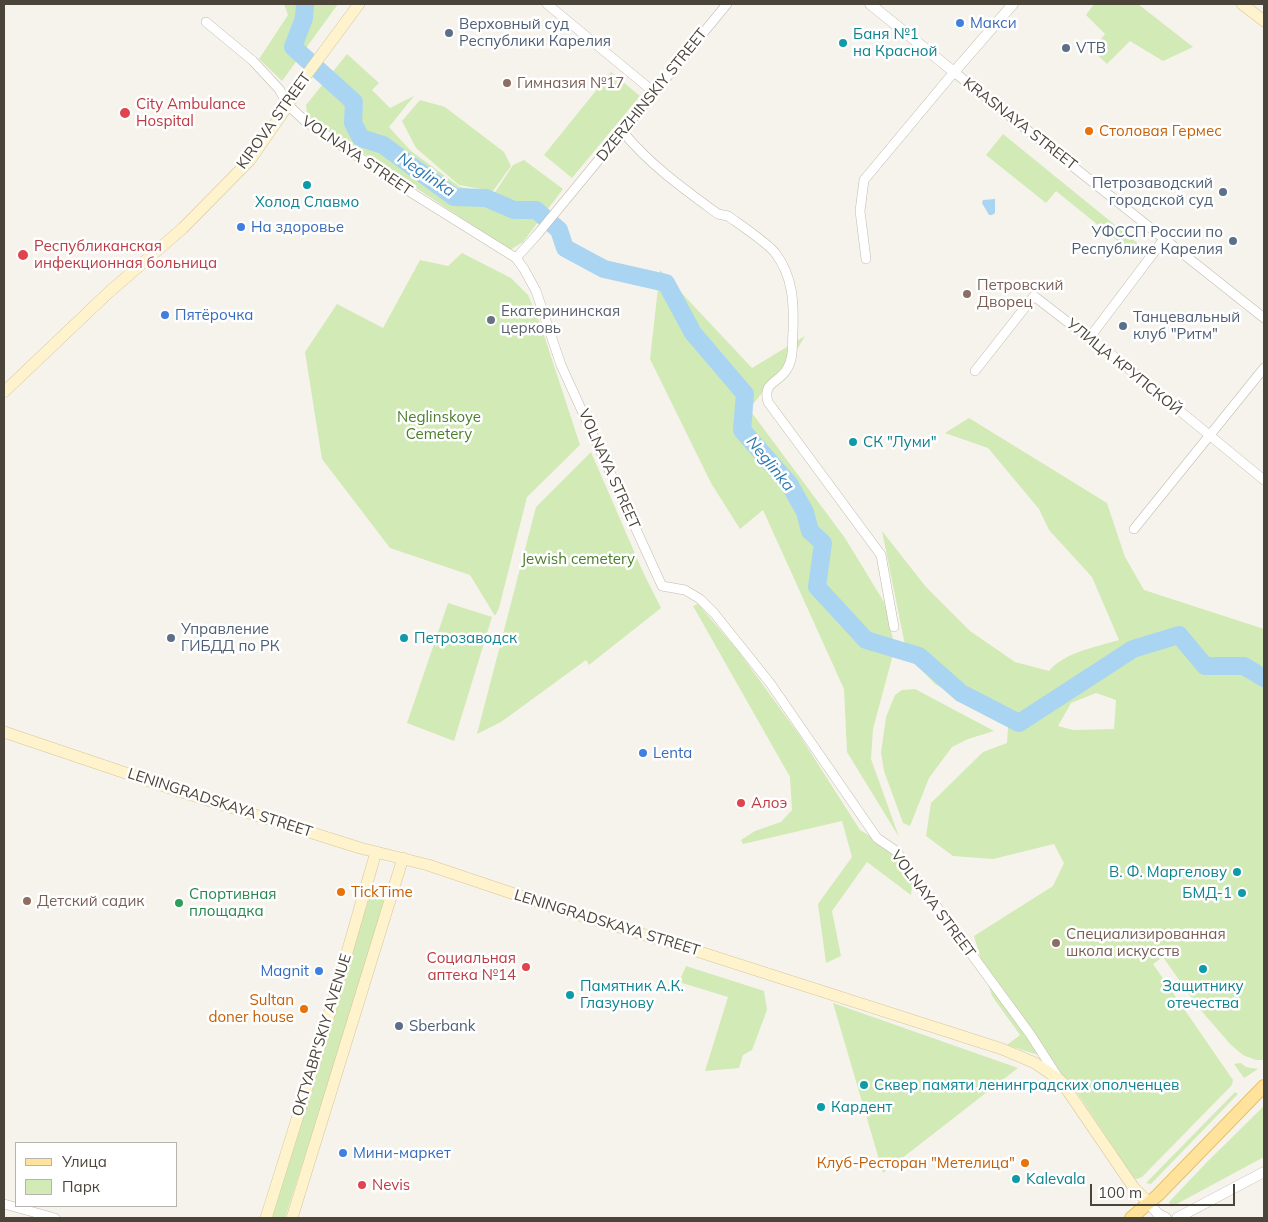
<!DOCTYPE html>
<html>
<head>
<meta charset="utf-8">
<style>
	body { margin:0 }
	#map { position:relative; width:1268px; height:1222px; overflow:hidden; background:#f6f3ec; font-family:Mulish,sans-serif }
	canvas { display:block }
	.frame { position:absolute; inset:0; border:5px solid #4b4439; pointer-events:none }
	.legend { position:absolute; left:15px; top:1142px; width:162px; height:65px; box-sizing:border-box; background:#fff; border:1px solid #b7b4b0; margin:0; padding:6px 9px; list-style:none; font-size:15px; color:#4b4439 }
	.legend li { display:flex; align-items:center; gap:10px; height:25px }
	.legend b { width:25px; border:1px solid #b7b4b0 }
	.scale { position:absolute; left:1090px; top:1184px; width:145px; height:22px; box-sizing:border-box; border:2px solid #4b4439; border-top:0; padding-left:6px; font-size:15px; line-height:18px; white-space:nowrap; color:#4b4439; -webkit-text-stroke:4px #fff; paint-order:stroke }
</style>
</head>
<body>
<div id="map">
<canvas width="1268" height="1222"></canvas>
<div class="frame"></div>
<ul class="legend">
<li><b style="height:6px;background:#ffe39c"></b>Улица</li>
<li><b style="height:14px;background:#d2eab5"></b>Парк</li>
</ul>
<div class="scale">100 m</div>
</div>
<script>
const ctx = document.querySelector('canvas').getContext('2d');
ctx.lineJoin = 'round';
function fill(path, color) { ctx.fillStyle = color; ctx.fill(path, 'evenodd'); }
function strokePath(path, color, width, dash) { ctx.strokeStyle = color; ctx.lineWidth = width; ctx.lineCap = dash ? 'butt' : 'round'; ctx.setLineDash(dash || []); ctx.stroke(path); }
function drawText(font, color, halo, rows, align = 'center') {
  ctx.font = font + ' Mulish,sans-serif'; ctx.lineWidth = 5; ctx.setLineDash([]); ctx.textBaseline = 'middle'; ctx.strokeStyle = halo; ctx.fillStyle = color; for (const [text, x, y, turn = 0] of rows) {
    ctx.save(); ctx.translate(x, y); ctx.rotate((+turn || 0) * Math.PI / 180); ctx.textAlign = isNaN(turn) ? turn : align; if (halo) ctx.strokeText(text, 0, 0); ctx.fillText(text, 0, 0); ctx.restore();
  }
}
fill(new Path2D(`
	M284,4H338L282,81L259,59L288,15Z
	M1094,4H1138L1193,47L1163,61L1130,41L1107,64L1092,50L1105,34L1086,15Z
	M347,54L379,83L372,90L390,108L414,96L389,127L411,151L460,187L494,194L513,165L524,160L563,189L523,242L510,250L313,120L307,113L306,105Z
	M611,72L640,96L572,178L544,155Z
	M420,100L445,107L504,152L511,166L493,191L459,185L416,148L402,121Z
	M1003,134L1142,247L1135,255L1056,191L1046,203L986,155Z
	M462,253L511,278L528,295L540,323L580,445L527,497L499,608L495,616L470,575L390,548L322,459L305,352L337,304L383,328L420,260L448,266Z
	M660,270L752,368L805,336L796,351L749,409L845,538L884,602L895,647L873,729L871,759L899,837L847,752L844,689L763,510L740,529L711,483L650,359Z
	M969,418L1107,503L1125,557L1144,590L1264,629V1060H1256L1243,1055L1231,1045L1198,1007L1163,957L1153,964L1233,1080L1232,1085L1142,1177L1137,1179L1134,1178L1070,1082L1038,1055L1007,1045L1020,1035L992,996L974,936L1053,886L1064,863L1054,844L993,859L953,856L926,836L931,803L983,752L1007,743L1008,727L935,684L907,655L882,531L926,587L970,631L1015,662L1049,671C1065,652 1096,647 1119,640L1092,577L1049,530L1039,509L988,448L945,433ZM1096,693L1116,700L1114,729L1073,730L1058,726L1071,703Z
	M591,452L643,572L661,608L589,665L586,660L501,722L477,734L536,507Z
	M448,603L492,617L454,741L407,723Z
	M698,604L739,652L800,736L860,830L895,851L913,879L911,895L867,862L832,911L841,956L826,963L818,904L852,857L842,821L743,844L741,840L755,831L781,822L792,810L790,777L693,606Z
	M915,689L994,731L968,739L952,747L929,778L910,826L903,823L884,771L881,753L886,717L895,695L902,690Z
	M370,895L387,901L285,1218H267Z
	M686,966L764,991L767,1010L752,1050L743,1055L739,1068L705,1071L728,997L679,982Z
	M833,1003L1018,1068L883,1173Z
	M1241,1063L1246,1067L1258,1069L1244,1078L1234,1064Z
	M1235,1092L1238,1094L1151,1184L1146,1183Z
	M1264,1106V1157L1171,1207L1169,1202L1207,1162Z`), '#d2eab5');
fill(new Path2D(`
	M995,199V213L992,215H989L982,203L983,200Z`), '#a9d4f2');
strokePath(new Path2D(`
	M305,4L304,18L293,47L354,102L353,123L361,138L383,145L454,197L486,198L514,210H536L559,230L565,248L604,269L666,283L693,333L745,394L742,430L790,485L805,512L810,531L823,543L817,587L866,640L919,656L961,693L1019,723L1133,649L1179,635L1205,666H1244L1264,678`), '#a9d4f2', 18);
const minor = new Path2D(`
	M547,4L655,93
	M206,22L253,61L279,89L288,105L305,121L415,195L516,258L524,269L536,291L561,365L662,586L685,590L700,599L714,613L770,683L877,838L896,851L1030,1034L1059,1079
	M623,132C650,165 684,189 718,214L728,216C739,224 769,244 776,254C793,277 794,303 793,331C792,343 794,358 787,369C779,383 762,382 768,402L881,555L894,627
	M516,258L536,236L727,4
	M866,259L860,211L864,180L954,72L1264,318
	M1090,337L1164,239
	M975,371L1034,296L1074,327L1090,337L1264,480
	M1134,529L1264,368
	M4,1204L55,1218`);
const tertiary = new Path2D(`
	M870,4L954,72L1013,4
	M1149,1203L1158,1214L1166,1218
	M1177,1218L1264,1172`);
const secondary = new Path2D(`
	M1242,4L1264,21
	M4,392L108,293L183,228L250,160L288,105L302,81L359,4
	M4,732L179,791L360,848L428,865L556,908L681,946L1002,1049L1035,1063L1061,1081L1134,1188L1149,1203
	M266,1218L322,1039L376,852
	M292,1218L403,858`);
const primary = new Path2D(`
	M1131,1218L1158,1195L1264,1086`);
strokePath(minor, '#c2bbae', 10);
strokePath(tertiary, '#c2bbae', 11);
strokePath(secondary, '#d6c79b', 12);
strokePath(primary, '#e6c16a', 14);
strokePath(minor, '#fff', 9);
strokePath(tertiary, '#fff', 10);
strokePath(secondary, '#fff3cd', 11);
strokePath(primary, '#ffe39c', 12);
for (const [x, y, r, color] of [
	[960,23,5,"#3f7fe0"],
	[449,33,5,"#5c6f8a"],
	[843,43,5,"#0f9aa8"],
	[1066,48,5,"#5c6f8a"],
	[507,83,5,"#8d6e63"],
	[125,113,6,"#e0444e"],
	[1089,131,5,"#e8710a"],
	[307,185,5,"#0f9aa8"],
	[1223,192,5,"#5c6f8a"],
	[241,227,5,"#3f7fe0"],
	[1233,241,5,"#5c6f8a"],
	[23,255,6,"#e0444e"],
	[967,294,5,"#8d6e63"],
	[165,315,5,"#3f7fe0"],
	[491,320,5,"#6b7280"],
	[1123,326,5,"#5c6f8a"],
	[853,442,5,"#0f9aa8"],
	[171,638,5,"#5c6f8a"],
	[404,638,5,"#0f9aa8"],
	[643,753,5,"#3f7fe0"],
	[741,803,5,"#e0444e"],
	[1237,872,5,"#0f9aa8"],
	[341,892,5,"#e8710a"],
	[1242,893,5,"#0f9aa8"],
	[27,901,5,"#8d6e63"],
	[179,903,5,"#2e9e5b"],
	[1056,943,5,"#8d6e63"],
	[526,967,5,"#e0444e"],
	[1203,969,5,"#0f9aa8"],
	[319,971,5,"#3f7fe0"],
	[570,995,5,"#0f9aa8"],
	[304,1009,5,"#e8710a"],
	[399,1026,5,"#5c6f8a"],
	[864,1085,5,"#0f9aa8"],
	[821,1107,5,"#0f9aa8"],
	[343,1153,5,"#3f7fe0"],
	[1025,1163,5,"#e8710a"],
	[1016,1179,5,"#0f9aa8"],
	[362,1185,5,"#e0444e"]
]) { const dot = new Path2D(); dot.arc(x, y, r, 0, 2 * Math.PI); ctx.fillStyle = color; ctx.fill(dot); strokePath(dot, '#fff', 2); }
drawText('15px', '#366cbe', '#fff', [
	["Макси",970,23],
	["На здоровье",251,227],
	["Пятёрочка",175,315],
	["Lenta",653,753],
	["Magnit",309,971,"right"],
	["Мини-маркет",353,1153]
], 'left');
drawText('15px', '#4e5e75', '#fff', [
	["Верховный суд",459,24],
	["Республики Карелия",459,41],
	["VTB",1076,48],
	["Петрозаводский",1213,183,"right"],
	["городской суд",1213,200,"right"],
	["УФССП России по",1223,232,"right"],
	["Республике Карелия",1223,249,"right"],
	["Танцевальный",1133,317],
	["клуб \"Ритм\"",1133,334],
	["Управление",181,629],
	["ГИБДД по РК",181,646],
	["Sberbank",409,1026]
], 'left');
drawText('15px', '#0d838f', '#fff', [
	["Баня №1",853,34],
	["на Красной",853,51],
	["Холод Славмо",307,202,"center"],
	["СК \"Луми\"",863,442],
	["Петрозаводск",414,638],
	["В. Ф. Маргелову",1227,872,"right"],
	["БМД-1",1232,893,"right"],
	["Памятник А.К.",580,986],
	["Глазунову",580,1003],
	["Защитнику",1203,986,"center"],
	["отечества",1203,1003,"center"],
	["Сквер памяти ленинградских ополченцев",874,1085],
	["Кардент",831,1107],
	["Kalevala",1026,1179]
], 'left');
drawText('15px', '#785e54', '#fff', [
	["Гимназия №17",517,83],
	["Петровский",977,285],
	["Дворец",977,302],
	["Детский садик",37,901],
	["Специализированная",1066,934],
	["школа искусств",1066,951]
], 'left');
drawText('15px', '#4b4439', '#fff', [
	["DZERZHINSKIY STREET",652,95,-51],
	["KIROVA STREET",274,121,-54],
	["KRASNAYA STREET",1020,124,38],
	["VOLNAYA STREET",357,156,34],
	["УЛИЦА КРУПСКОЙ",1124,367,39],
	["VOLNAYA STREET",609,469,66],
	["LENINGRADSKAYA STREET",220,803,18],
	["VOLNAYA STREET",933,904,53],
	["LENINGRADSKAYA STREET",607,923,17],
	["OKTYABR'SKIY AVENUE",322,1035,-73]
]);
drawText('15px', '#be3a42', '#fff', [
	["City Ambulance",136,104],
	["Hospital",136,121],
	["Республиканская",34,246],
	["инфекционная больница",34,263],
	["Алоэ",751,803],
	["Социальная",516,958,"right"],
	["аптека №14",516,975,"right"],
	["Nevis",372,1185]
], 'left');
drawText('15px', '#c56008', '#fff', [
	["Столовая Гермес",1099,131],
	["TickTime",351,892],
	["Sultan",294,1000,"right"],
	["doner house",294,1017,"right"],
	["Клуб-Ресторан \"Метелица\"",1015,1163,"right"]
], 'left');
drawText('15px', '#5b616d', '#fff', [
	["Екатерининская",501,311],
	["церковь",501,328]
], 'left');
drawText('15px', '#4a7f2a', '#fff', [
	["Neglinskoye",439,417],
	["Cemetery",439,434],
	["Jewish cemetery",578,559]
]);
drawText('15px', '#27864d', '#fff', [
	["Спортивная",189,894],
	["площадка",189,911]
], 'left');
drawText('italic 16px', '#2e7ab2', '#fff', [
	["Neglinka",426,175,34],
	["Neglinka",770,464,51]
]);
</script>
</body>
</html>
